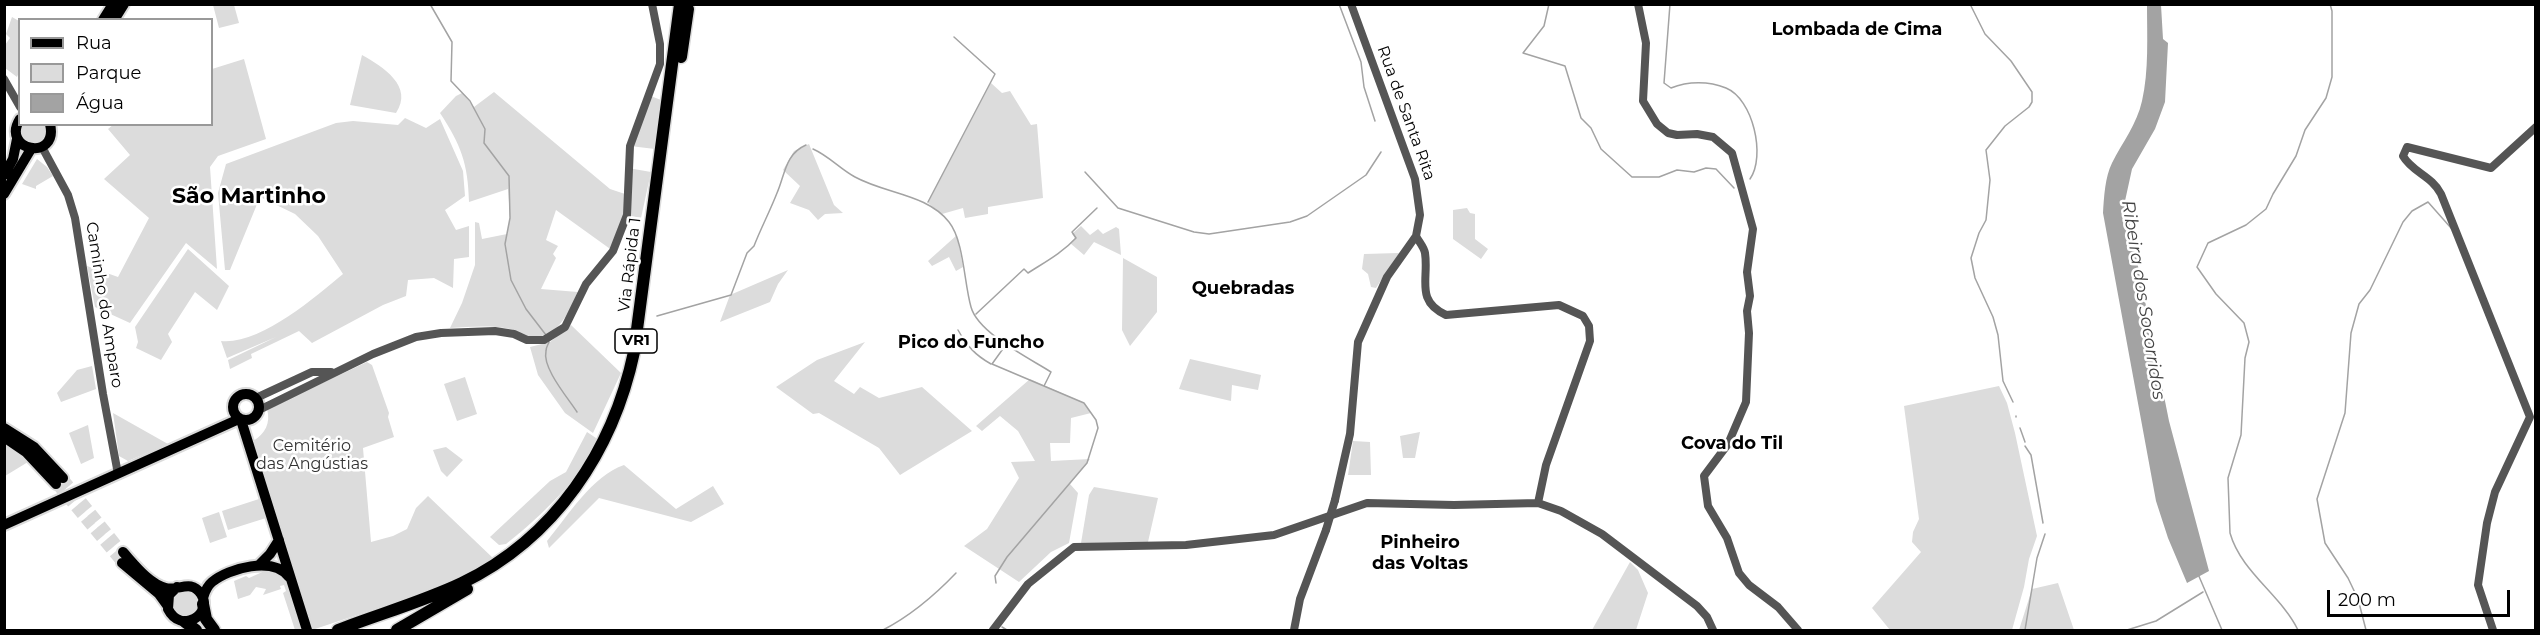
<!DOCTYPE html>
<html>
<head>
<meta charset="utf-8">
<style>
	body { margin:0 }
	#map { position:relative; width:2540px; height:635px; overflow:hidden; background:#fff; font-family:Montserrat,sans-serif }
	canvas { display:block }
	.frame { position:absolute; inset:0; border:6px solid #000; pointer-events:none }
	.legend { position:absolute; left:18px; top:18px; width:195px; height:108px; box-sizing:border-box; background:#fff; border:2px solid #999; margin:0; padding:8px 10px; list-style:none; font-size:18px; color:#000 }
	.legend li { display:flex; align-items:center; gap:12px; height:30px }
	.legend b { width:30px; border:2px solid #999 }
	.scale { position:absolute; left:2327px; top:590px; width:183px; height:27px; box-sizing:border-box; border:3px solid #000; border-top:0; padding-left:8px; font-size:18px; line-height:21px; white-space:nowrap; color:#000; -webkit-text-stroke:4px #fff; paint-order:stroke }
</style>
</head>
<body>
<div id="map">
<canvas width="2540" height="635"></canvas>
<div class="frame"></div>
<ul class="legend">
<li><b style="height:8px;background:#000"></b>Rua</li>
<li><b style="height:16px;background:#dcdcdc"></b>Parque</li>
<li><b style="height:16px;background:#a3a3a3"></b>Água</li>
</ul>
<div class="scale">200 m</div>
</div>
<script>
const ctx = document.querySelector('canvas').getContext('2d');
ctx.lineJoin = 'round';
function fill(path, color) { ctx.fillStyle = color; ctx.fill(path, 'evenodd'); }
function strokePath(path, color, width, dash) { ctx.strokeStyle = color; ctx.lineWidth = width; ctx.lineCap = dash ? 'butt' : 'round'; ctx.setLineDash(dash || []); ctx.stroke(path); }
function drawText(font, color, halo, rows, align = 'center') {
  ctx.font = font + ' Montserrat,sans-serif'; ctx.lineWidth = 5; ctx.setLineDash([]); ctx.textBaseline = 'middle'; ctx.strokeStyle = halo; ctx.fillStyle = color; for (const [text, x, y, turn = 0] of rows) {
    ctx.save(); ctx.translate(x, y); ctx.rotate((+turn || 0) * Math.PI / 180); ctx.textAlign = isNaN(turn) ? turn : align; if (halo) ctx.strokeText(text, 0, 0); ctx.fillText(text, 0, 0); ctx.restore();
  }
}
fill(new Path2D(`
	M213,5H234L239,23L219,28Z
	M12,17L19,21L20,70L17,77L5,68V45L10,38L6,34Z
	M362,55C383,67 414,86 396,113L350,105Z
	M244,59L266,139L218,156L210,167L217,269L186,243L130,323L95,307L87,266L118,277L149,218L104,179L130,155L108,129L114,124H212V69Z
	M991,83L1002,93L1010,91L1031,125L1037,124L1043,198L988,207V214L965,218L963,208L942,214L928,203Z
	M494,92L610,189L628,195V168L651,172L641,218L626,215L613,251L556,210L546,240L558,246L553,254L556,258L541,289L578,292C568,313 557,342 527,336C521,334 516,330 510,329C490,325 470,327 450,328L462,303L475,265V222L479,223L482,239L507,234L510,218L508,189L469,202C468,163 461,145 440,113L456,96L462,93L474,107Z
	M648,95L661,100L655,149L630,146Z
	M405,118L426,128L440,119L463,171L465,196L445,210L456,230L469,226V257L454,259L453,288L434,278L408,280L406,296L383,305L312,343L299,331L251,354L252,358L230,369L228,360L276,337L227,358L221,341C260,345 314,298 343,274L318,236L295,214L260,197L230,270H225L218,193L226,164L336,123L353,121L398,125Z
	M22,125H45L46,135L41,142L33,144L22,138Z
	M809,144L834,205L843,213L825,214L818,220L809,210L790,203L800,186L783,170L794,151Z
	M37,159L47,167L53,176L36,186V189L22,184Z
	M1467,208L1470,213L1475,214V239L1488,249L1481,259L1453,239V210Z
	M1081,226L1090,235L1098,229L1103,234L1116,227L1119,229L1121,255L1094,242L1084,255L1070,243L1075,238L1072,234Z
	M957,235L963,267L956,271L949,257L932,266L928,261Z
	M188,249L229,286L217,310L195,292L168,334L172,342L161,360L136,348L138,342L135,327Z
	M1399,253L1376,288L1371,287L1368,274L1362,269L1364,254Z
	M1123,258L1157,277V312L1130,346L1122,330Z
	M788,270L778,284L770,302L720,322L730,295Z
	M571,325L621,373L593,433L565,413L538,375L530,347L550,342Z
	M865,342L834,381L854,394L860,387L879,398L922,387L972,431L900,475L879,448L819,413L813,414L776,387L817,360Z
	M1190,359L1261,375L1258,390L1232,385L1231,401L1179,389Z
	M367,362L372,365L389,413L388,417L394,437L363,448L371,542L393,536L407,529L416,508L428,496L494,559L444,586L312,630L253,441C265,434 271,423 267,409Z
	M92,366L96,389L61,402L57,393L77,370Z
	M465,377L477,414L457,421L444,384Z
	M1030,379L1084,403L1091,413L1071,418L1070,443H1050L1051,461L1090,459L1070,484L1078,493L1069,543L1051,552L1019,582L964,546L987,529L1019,478L1011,462L1035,461L1018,431L1000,416L982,431L976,426Z
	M1999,386L2007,403L2015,433L2037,536L2029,559L2024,587L2012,630H1890L1872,608L1921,552L1912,542L1913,532L1919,519L1904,406Z
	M113,413L168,444L128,461L119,456Z
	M88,425L94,458L81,464L69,433Z
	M587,432L599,440C574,484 545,513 506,544L499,545L490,537L550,481L566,472Z
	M1420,432L1415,458H1403L1400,436Z
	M1353,441L1370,442L1371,475H1348Z
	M5,445L28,462L5,476H4Z
	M446,447L463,460L447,477L441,471L433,450Z
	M624,465L676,509L713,486L724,504L691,522L599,498L549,548L547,541C567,517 593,475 624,465Z
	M1094,487L1158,498L1148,542L1081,543L1089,495Z
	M259,499L266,518L228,530L222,511Z
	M219,512L227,537L210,543L202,518Z
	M1630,562L1638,570L1648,593L1636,630H1592Z
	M269,569L282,574L302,630H295L283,593L286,591L284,585L280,586L281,589L263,595L266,589L256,587L250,595L238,599L234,581L246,576L249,578Z
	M2058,583L2074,630H2019L2032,589Z
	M173 604a13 13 0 1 1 26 0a13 13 0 1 1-26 0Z`), '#dcdcdc');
fill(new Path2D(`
	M2147,5H2161L2163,39L2168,43L2165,102L2155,129L2132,169L2125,201L2169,421L2209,571L2187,583L2168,538L2156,501L2103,213C2104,197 2105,177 2112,163C2122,143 2137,124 2142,101C2149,71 2147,36 2147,5Z`), '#a3a3a3');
strokePath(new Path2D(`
	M430,4L452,42L451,81L470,101L485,129L484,143L509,176L510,218L505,244L511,280L526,309L546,335
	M1339,4L1361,62L1364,87L1375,121
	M1549,4L1544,26L1523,53L1565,66L1581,118L1591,128L1601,149L1632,177H1659L1677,170L1694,172L1706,168L1716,169L1734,188
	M1670,4L1664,83L1671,88C1688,81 1709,81 1726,88C1753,99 1766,156 1750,179
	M1970,4L1985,34L2011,61L2032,92V102L2029,107L2005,126L1986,150L1990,180L1986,220L1979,233L1971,258L1975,278L1993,317L1998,335L2003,381L2013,402
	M813,149C829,156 840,169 855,177C886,194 927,194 949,222C964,241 964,283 971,307C978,333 1029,358 1051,372L1044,386
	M1085,172L1118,208L1194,232L1209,234L1290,222L1307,216L1366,175L1381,152
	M928,202L995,74L954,37
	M976,314L1024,269L1028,273C1045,262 1062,253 1076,238L1072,232L1097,208
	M657,316L731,295L747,253L754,246C761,228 770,211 777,193C785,175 785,154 806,145
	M958,330C967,346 975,355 991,364
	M549,342C548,345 546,347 546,351C542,368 568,398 577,412
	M2016,416V417
	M2020,428L2025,442
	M2025,446L2031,455L2043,523
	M2198,574L2222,630
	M996,583L995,576L1007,557L1087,463L1098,428L1096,420L1084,403L992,364L1005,346
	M1002,627L1007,630
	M883,630C912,615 934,596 956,573
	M2025,630L2037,558L2045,534
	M2127,630L2156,621L2203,592
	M2298,630C2281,595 2241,572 2230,533L2228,478L2241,435L2245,358L2249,342L2244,323L2216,294L2197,267L2208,243L2246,225L2266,209L2273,194L2296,156L2305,130L2326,98L2332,77V11L2330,4
	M2366,630L2358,599L2348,578L2325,543L2317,499L2345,413L2351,333L2359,304L2370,290L2403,222L2412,211L2428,202L2451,228`), '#a3a3a3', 1.5);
strokePath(new Path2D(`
	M63,478L123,552
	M56,484L122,563`), '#d9d9d9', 10, [10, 5]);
const major = new Path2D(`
	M103,20L113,4
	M114,20L124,4
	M20,119C0,151 59,162 50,124
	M4,175L13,159L17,139
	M4,194L31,149
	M233 407a13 13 0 1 1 26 0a13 13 0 1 1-26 0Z
	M241,420L307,630
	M4,428L34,447L63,478
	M4,437L26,452L56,484
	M4,525L239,419
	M123,552C134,564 149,584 166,588C179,591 191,579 201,594C214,614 181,635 168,609L169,595L177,587
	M122,563L159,594L167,605
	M259,565L270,554L279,540
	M203,598C205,592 206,587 212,582C229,568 273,556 289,577`);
const highway = new Path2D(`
	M681,57L688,9
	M203,604L206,619L214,630
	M185,622L196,630
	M338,630C379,614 422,602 462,583C555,538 613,451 634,352L680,4
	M397,630L467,589`);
strokePath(major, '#dbdbdb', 14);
strokePath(highway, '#dbdbdb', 15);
strokePath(new Path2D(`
	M1638,4L1646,43L1643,101L1657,124L1668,133L1677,135L1697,134L1713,137L1732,153L1753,229L1747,272L1750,296L1747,311L1749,333L1746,402L1728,444L1704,476L1708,506L1727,538L1739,573L1749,585L1778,607L1798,630
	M4,79L20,107
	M42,147L68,195L75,218L103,394L118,474
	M1416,236C1419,242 1424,247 1425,253C1429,279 1415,301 1446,315L1559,305L1583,316L1589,326L1590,341L1546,465L1538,503
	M256,398L312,372H331
	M259,410L373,354L416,337L441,333L495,331L514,334L527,340H544L565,327L586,284L613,251L627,215L630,146L660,64V44L652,4
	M1335,500L1350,434L1358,342L1387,277L1416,236L1420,215L1415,179L1351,4
	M993,630L1028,584L1074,547L1186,545L1274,535L1367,503L1454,505L1538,503L1561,511L1602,534L1697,606L1707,617L1713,630
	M1294,630L1300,599L1326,530
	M2493,630L2478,585L2487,523L2495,492L2530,417L2441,194C2432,176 2412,172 2403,156L2407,147L2491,168L2536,127`), '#555', 8);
strokePath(major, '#000', 10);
strokePath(highway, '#000', 12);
strokePath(new Path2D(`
	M1326,530L1335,500`), '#555', 8);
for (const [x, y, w] of [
	[636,341,42]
]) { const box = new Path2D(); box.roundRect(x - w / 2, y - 12, w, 24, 4.5); ctx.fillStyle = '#fff'; ctx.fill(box); strokePath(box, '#000', 1.5); }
drawText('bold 15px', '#000', null, [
	["VR1",636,341]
]);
drawText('16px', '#000', '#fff', [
	["Rua de Santa Rita",1406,113,70],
	["Via Rápida 1",630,265,-83],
	["Caminho do Amparo",104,305,81]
]);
drawText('16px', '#333', '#fff', [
	["Cemitério",312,446],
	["das Angústias",312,464]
]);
drawText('bold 18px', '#000', '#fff', [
	["Lombada de Cima",1857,30],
	["Quebradas",1243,289],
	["Pico do Funcho",971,343],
	["Cova do Til",1732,444],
	["Pinheiro",1420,543],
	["das Voltas",1420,564]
]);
drawText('italic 18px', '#444', '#fff', [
	["Ribeira dos Socorridos",2143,300,81]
]);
drawText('bold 22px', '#000', '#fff', [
	["São Martinho",249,197]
]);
</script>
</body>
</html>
